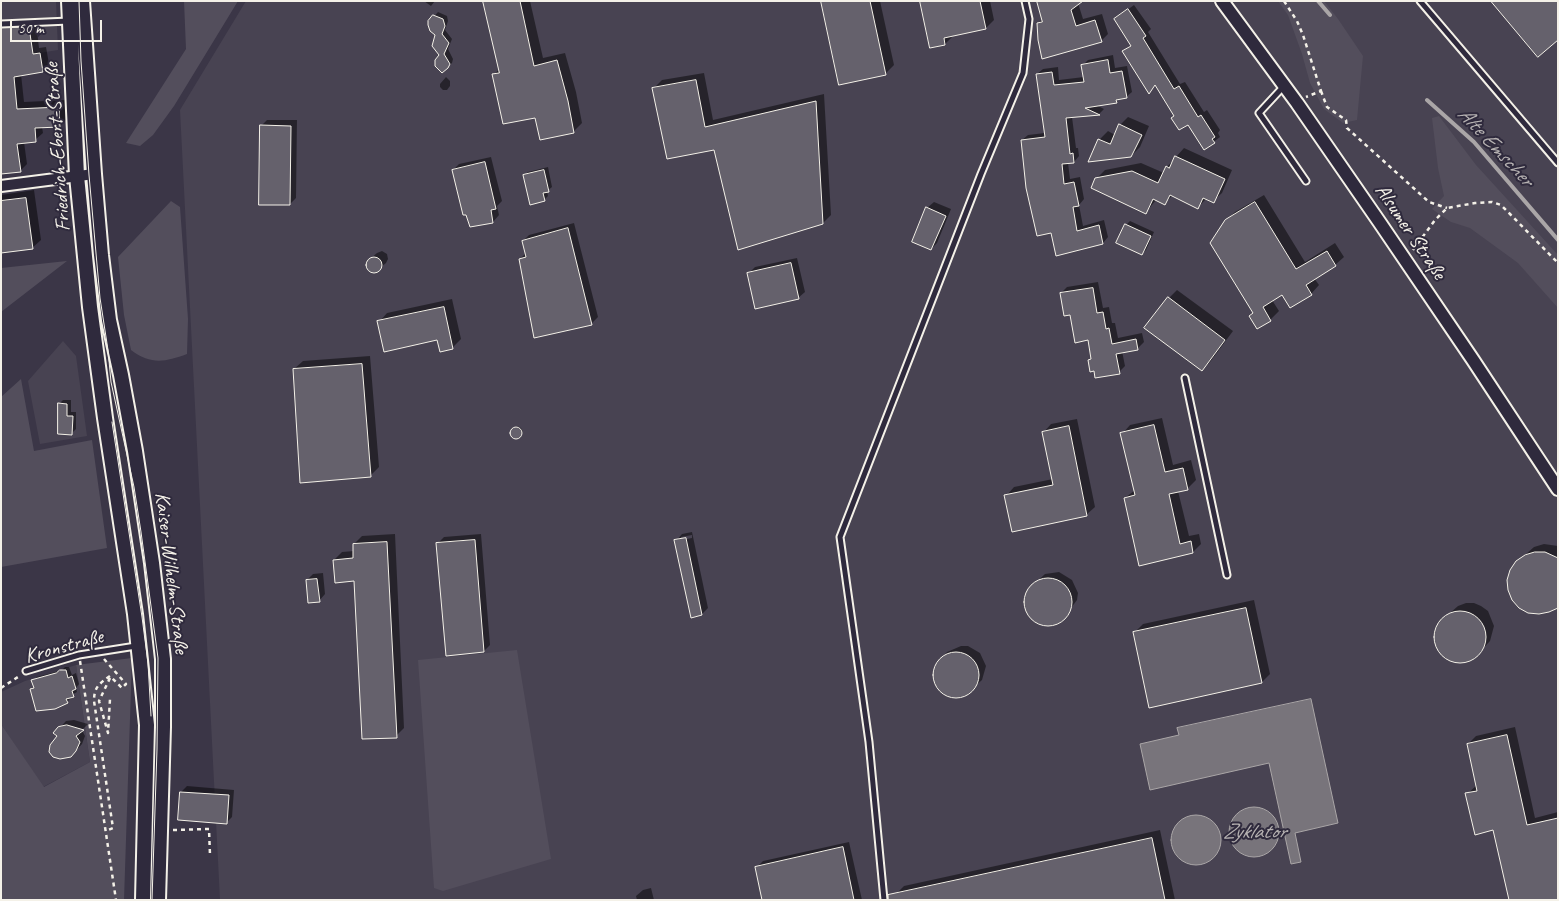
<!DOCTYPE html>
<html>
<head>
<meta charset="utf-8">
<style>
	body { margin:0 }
	#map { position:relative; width:1559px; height:901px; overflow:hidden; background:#3b3647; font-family:Caveat,sans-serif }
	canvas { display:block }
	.frame { position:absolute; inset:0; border:2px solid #f4f1e8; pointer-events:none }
	.scale { position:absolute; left:10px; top:20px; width:92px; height:22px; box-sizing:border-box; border:2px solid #f4f1e8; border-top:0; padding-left:6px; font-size:15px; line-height:18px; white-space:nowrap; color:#f4f1e8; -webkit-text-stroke:4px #2f2a3d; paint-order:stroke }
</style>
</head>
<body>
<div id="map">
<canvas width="1559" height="901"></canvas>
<div class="frame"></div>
<div class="scale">50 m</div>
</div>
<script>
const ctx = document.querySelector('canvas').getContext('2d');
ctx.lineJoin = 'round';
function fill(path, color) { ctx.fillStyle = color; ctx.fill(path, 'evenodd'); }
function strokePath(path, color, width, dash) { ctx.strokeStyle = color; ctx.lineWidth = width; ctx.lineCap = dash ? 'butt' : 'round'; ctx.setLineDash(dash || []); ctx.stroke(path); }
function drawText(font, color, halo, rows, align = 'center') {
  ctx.font = font + ' Caveat,sans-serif'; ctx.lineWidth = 4; ctx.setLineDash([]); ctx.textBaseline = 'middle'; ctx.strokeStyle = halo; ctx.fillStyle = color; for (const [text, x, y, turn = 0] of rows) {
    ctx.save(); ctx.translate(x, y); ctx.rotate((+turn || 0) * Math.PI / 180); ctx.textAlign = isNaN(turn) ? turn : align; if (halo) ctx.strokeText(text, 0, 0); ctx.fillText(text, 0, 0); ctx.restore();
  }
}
fill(new Path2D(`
	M1,1H56L58,50L1,59Z
	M246,1H1558V900H220L180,110Z
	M63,341L76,356L87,436L40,444L28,381Z
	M76,665L90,762L43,787L1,724V692L25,681Z`), '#484352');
fill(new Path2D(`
	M184,1H238L174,106L153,135L140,146L126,143L186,49Z
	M1278,1H1324L1338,19L1363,56L1357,120L1343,123L1324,109L1310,83L1302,54L1288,15Z
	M1439,116L1476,165L1558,255V308L1518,263L1470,228L1451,222L1432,209L1444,196L1438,168L1432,118Z
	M171,201L180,207L188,319L187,354C165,362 151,365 131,350L124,315L118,257Z
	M67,261L1,312V268Z
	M21,379L34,451L92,440L107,548L1,567V397Z
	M517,650L551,859L443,891L434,888L418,660Z
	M132,658L124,900H1V724L44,787L90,762L76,665Z`), '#534e5c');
const water = new Path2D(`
	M1311,699L1338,823L1295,833L1301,862L1291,864L1269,763L1150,790L1140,744L1179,735L1177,728Z
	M1229 832a25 25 0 1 1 50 0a25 25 0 1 1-50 0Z
	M1171 840a25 25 0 1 1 50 0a25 25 0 1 1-50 0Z`);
fill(water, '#78747b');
strokePath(water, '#aaa6a7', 1);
fill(new Path2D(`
	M424,1H435L431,6Z
	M485,1H530L543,58L565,53L576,92L582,123L573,132L536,116L494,75L499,69Z
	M822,1H880L894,65L885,74Z
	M922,1H990L994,20L986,28L954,35L945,44Z
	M1078,3L1083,19L1102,14L1108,34L1101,41L1038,24L1042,19Z
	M1134,5L1151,29L1148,32L1180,84L1185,82L1204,112L1207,110L1220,130L1218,133L1220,137L1204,149L1188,123L1176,116L1156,84L1149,92L1124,51L1132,44L1115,19Z
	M438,12L447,16L448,21L445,30L452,39L448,49L453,59L452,63L442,72L436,34L430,21Z
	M36,21L39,48L46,47L49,64L42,71L21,74L24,102L66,100L67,119L60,126L42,127L43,133L35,140L24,142L27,164L20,171L1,173V24Z
	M1113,55L1115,68L1127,66L1132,92L1126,97L1120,98L1116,102L1096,105L1104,109L1099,114L1072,117L1076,148H1078L1079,156L1074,162L1068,163L1070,179L1080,177L1084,199L1079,205L1083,226L1104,220L1108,237L1103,243L1057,254L1052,232L1022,140L1028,135L1045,133L1037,74L1043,69L1058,67L1059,80L1084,77L1082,66L1088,60Z
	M704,73L713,120L824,94L831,215L823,223L714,148L654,88L662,80Z
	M446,77L450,81V86L447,90H443L440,87V84Z
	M1128,117L1149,126L1140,147L1131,156L1099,140L1108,131L1115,135L1120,125Z
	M267,120H297L296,198L290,204L261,126Z
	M1184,148L1232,170L1222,193L1213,201L1207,198L1198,207L1173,195L1165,203L1157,199L1146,212L1096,179L1105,170L1141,163L1164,173L1167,167Z
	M491,157L502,201L497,206L499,215L493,222L471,226L453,170L459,164Z
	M548,167L552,187L547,191L548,196L544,200L524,176L528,172Z
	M34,190L41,240L32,248L1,252V195Z
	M1264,195L1305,262L1335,243L1344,257L1335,265L1314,278L1319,285L1311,294L1283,293L1272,300L1279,311L1270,320L1257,327L1250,316L1254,312L1226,221L1235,212Z
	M934,202L951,209L937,243L931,249L927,208Z
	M1130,221L1154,232L1146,250L1142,254L1126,225Z
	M574,223L598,317L591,324L520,259L526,253L523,241L529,235Z
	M382,251L387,254L388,259L386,263L375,272L369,270L368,265L370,259L377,253Z
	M797,258L805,292L798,298L749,273L755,267Z
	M1098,282L1103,308L1109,307L1112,323H1115L1118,338L1142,333L1144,342L1138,348L1122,351L1125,366L1119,372L1095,370L1089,360L1092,357L1088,339L1071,314L1061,293L1067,287Z
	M1177,290L1233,331L1210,362L1202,370L1169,298Z
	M452,299L461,339L452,348L438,339L379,322L387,313Z
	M370,356L379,467L370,476L294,369L303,361Z
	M63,400H71V412H76V429L72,433L59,404Z
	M1162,418L1173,465L1191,460L1196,480L1187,489L1178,491L1189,536L1199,534L1201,544L1193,552L1140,564L1125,498L1135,490L1122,434L1130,425Z
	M1077,419L1095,507L1086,515L1006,496L1014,487L1053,479L1043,433L1051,424Z
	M511.5 432a5.5 5.5 0 1 1 11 0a5.5 5.5 0 1 1-11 0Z
	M692,532L708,608L702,614L676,541L682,534ZM692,535V538L681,540V537Z
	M395,534L404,728L396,736L356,579L334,560L342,552L354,551V544L362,536Z
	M481,534L490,645L484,651L438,543L444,537Z
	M1544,544L1558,546V606L1517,562L1534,547Z
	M1059,572L1072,580L1078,593L1077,600L1062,620L1048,625L1040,623L1034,620L1029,614L1026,607L1027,592L1032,586L1045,574Z
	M323,573L325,594L319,601L307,580L313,574Z
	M1254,600L1270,674L1262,682L1134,633L1143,624Z
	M1466,603H1474L1481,606L1488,611L1494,626L1490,641L1476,656L1468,660L1460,662L1452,661L1445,657L1439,650L1436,643L1435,634L1437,626L1442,620L1458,606Z
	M961,646H968L980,653L986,666L982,680L964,696L957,697L949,696L938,687L935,680L934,672L936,665L941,659L947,652Z
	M65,667H69L72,675L76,673L79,684L76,688L77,692L70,696L71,698L67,702L31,689L34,686L33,681L37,677L62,670Z
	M74,720L88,724L82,730L85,736L82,744L71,756L55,733L66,721Z
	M1515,727L1535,818L1558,812V900L1494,829L1467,794L1477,785L1468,744L1476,736Z
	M187,786L234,790L232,817L226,823L181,792Z
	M1160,830L1175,900H897L896,894L904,886Z
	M849,842L862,900H764L757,867L763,861Z
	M651,888L654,900H637L636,896L643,890Z`), '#0007');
strokePath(new Path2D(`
	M1318,1L1330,15
	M1427,100L1474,142L1558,240`), '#aaa6a7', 4);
const building = new Path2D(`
	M483,1H520L534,66L557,60L568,101L574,133L540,140L535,118L503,124L492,74L499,73Z
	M821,1H870L886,75L839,85Z
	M920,1H980L986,29L944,38L945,45L930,48Z
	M1037,1H1083L1071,10L1076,26L1095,20L1102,42L1042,59L1038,40L1037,23L1042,22Z
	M1491,1H1558V40L1538,57Z
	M1128,9L1146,36L1143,38L1174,89L1179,86L1198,117L1201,115L1215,137L1212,139L1215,143L1204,150L1188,125L1179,130L1171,118L1174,116L1155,85L1149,94L1122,51L1131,46L1114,19Z
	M433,15L443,19L445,26L442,34L449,43L444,54L450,64L448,68L442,73L435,66V60L439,55L432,46L435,35L430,31L428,25V21Z
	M29,27L33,54L40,53L43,72L14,77L17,109L59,107L60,127L35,128L36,142L17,144L21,172L1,174V28Z
	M1108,60L1110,73L1122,71L1127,98L1116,100L1117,103L1085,108L1100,115L1066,118L1070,154L1073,153L1074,163L1062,164L1064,184L1074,182L1079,206L1073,207L1077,231L1099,225L1103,244L1056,256L1051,233L1037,236L1026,188L1021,140L1045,137L1036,74L1052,72L1054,85L1084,82L1081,65Z
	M696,80L705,127L816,101L823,224L738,250L714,150L667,159L652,88Z
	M1119,124L1142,135L1131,157L1088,162L1098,139L1110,144Z
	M260,125L291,126L290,205H259Z
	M1175,156L1225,179L1214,203L1203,198L1198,209L1170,195L1165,205L1153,199L1146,214L1091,188L1095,178L1132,171L1158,183L1166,166L1169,168Z
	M485,162L496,209L491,210L493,223L470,227L466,215H463L452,170Z
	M544,170L549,192L543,193L545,201L530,205L523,175Z
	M26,198L33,249L1,253V201Z
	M1255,202L1296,269L1327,251L1336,266L1306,285L1312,295L1290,308L1282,295L1263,307L1271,321L1257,329L1249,316L1253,313L1210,243L1225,220Z
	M926,207L946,216L931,250L912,242Z
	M1125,224L1151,236L1142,255L1116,243Z
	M568,228L592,325L534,338L519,259L526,257L522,241Z
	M366 265a8 8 0 1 1 16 0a8 8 0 1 1-16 0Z
	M791,263L799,299L755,309L747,273Z
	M1093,288L1097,313L1103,312L1106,329L1109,328L1112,344L1136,339L1138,350L1116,354L1120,374L1095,378L1094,371L1090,372L1088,360L1091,359L1088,340L1075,343L1070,315L1064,316L1060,293Z
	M1168,297L1225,340L1202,371L1144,328Z
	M444,307L453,349L440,352L437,340L384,352L377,321Z
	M362,364L371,477L300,483L293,369Z
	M58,403L67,404V416H73L72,435L58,434Z
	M1154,425L1165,472L1183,468L1188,490L1169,494L1180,544L1191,541L1193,553L1139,566L1124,498L1135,495L1120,433Z
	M1069,426L1087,516L1012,532L1004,495L1053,485L1042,432Z
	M510 433a6 6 0 1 1 12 0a6 6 0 1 1-12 0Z
	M686,538L702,615L691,618L674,540Z
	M475,540L484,652L446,656L436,543Z
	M387,542L397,738L362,739L354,581L335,583L333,560L353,558V544Z
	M1535,552H1545L1558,558V608L1549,612L1539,614L1528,613L1519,608L1512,600L1508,590L1507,580L1510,570L1516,561L1525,555Z
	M1024 602a24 24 0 1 1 48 0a24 24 0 1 1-48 0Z
	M317,579L320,602L308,603L306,580Z
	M1246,608L1262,683L1149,708L1133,632Z
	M1434 637a26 26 0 1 1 52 0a26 26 0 1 1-52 0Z
	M933 675a23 23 0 1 1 46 0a23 23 0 1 1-46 0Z
	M60,670H66L68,678L72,676L76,689L72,691L74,697L66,699L68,703L55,709L36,711L30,689L34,688L31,680L56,673Z
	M67,725L84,730L76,736L80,742L76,751L71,757L60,759L53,757L49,752L50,745L57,736L53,733L58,727Z
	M1507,735L1527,825L1558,818V900H1509L1493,830L1475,835L1465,793L1477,791L1467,744Z
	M180,792L229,795L227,824L178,820Z
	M1152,838L1165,900H888V895Z
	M843,847L854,900H762L755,867Z`);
fill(building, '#65616c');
strokePath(building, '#f4f1e8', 1);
const service = new Path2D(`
	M1420,1L1558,163
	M1,24L69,21
	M1284,86L1259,113L1306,181
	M1185,378L1227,575
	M26,671L79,655L136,646
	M884,900L869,742L840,537L981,174L1023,73L1029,19L1025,1`);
const minor = new Path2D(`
	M1,186L94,174`);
const tertiary = new Path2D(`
	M1222,1L1297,103L1380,223L1473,360L1558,489`);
const secondary = new Path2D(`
	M69,1L77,176L90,307L105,418L135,614L147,725L143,900
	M82,1L94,174L101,255L109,320L121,375L135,451L152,563L163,659V727L158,900`);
strokePath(service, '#f4f1e8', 9);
strokePath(minor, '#f4f1e8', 14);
strokePath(tertiary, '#f4f1e8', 16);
strokePath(secondary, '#f4f1e8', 18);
strokePath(new Path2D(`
	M1284,1L1297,21L1303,35L1321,91L1306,97
	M1321,91L1327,107L1346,120L1347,128L1429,202L1447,208
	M1413,250L1435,220L1447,208L1475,203L1492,202L1501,205L1510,214L1558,263
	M104,659L126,684L122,688L110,676C99,684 94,687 94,701L113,828L106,831
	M80,661L116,900
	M110,678L99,701L108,733L110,699
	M1,688L21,675
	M173,830L209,829L210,855`), '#f4f1e8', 2.5, [4, 4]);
strokePath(service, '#2f2a3d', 5);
strokePath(minor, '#2f2a3d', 10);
strokePath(tertiary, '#2f2a3d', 12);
strokePath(secondary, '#2f2a3d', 14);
strokePath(new Path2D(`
	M79,1L81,61L89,175L100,298L108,350L111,382L134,487L141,532L158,658L157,749L152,900
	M112,422L142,617L148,663L151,716`), '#f4f1e8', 1);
drawText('21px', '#f4f1e8', '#2f2a3d', [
	["Friedrich-Ebert-Straße",58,147,-94],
	["Alsumer Straße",1410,232,56],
	["Kaiser-Wilhelm-Straße",171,573,83],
	["Kronstraße",64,647,-15]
]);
drawText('italic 22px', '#b6b2b2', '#2f2a3d', [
	["Alte Emscher",1495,147,47],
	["Zyklator",1254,832]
]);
</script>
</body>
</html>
